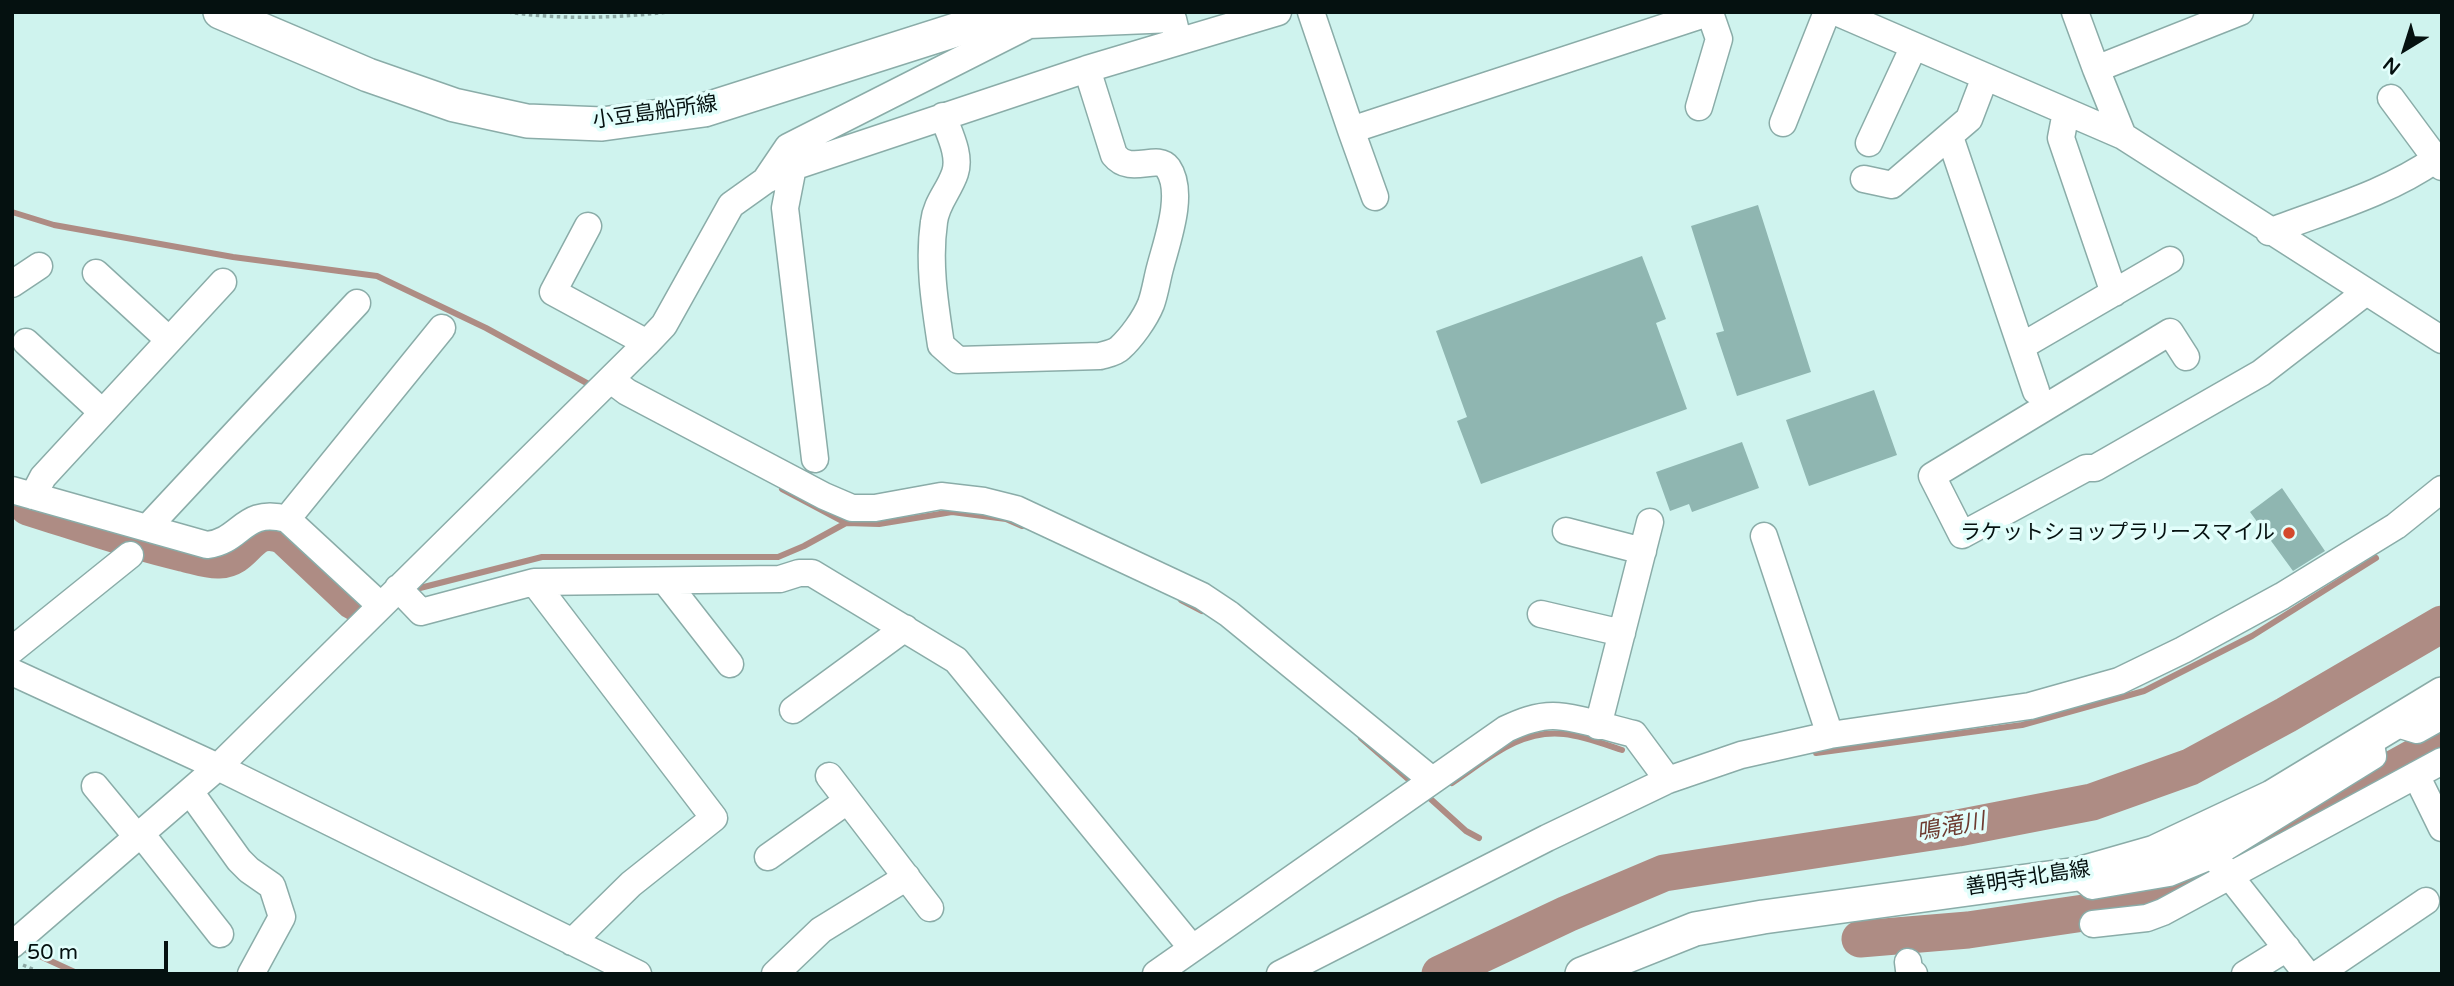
<!DOCTYPE html>
<html>
<head>
<meta charset="utf-8">
<style>
	body { margin:0 }
	#map { position:relative; width:2454px; height:986px; overflow:hidden; background:#cff3ee; font-family:"Varela Round",sans-serif }
	canvas { display:block }
	.frame { position:absolute; inset:0; border:14px solid #051110; pointer-events:none }
	.north { position:absolute; left:2370px; top:14px; width:70px; height:70px; -webkit-text-stroke:5px #e2fefb; paint-order:stroke; rotate:218deg; font-size:19px; font-weight:700; line-height:28px; text-align:center; color:#051110 }
	.north::after { content:''; display:block; margin:auto; width:24px; height:32px; background:#051110; clip-path:polygon(50% 0,100% 100%,50% 72%,0 100%) }
	.scale { position:absolute; left:14px; top:941px; width:154px; height:32px; box-sizing:border-box; border:4px solid #051110; border-top:0; padding-left:9px; font-size:21px; line-height:24px; white-space:nowrap; color:#051110; -webkit-text-stroke:5px #e2fefb; paint-order:stroke }
</style>
</head>
<body>
<div id="map">
<canvas width="2454" height="986"></canvas>
<div class="frame"></div>
<div class="north">N</div>
<div class="scale">50 m</div>
</div>
<script>
const ctx = document.querySelector('canvas').getContext('2d');
ctx.lineJoin = 'round';
function strokePath(path, color, width, dash) { ctx.strokeStyle = color; ctx.lineWidth = width; ctx.lineCap = dash ? 'butt' : 'round'; ctx.setLineDash(dash || []); ctx.stroke(path); }
function fill(path, color) { ctx.fillStyle = color; ctx.fill(path, 'evenodd'); }
function drawText(font, color, halo, rows, align = 'center') {
  ctx.font = font + ' "Varela Round","Noto Sans JP",sans-serif'; ctx.lineWidth = 7; ctx.setLineDash([]); ctx.textBaseline = 'middle'; ctx.strokeStyle = halo; ctx.fillStyle = color; for (const [text, x, y, turn = 0] of rows) {
    ctx.save(); ctx.translate(x, y); ctx.rotate((+turn || 0) * Math.PI / 180); ctx.textAlign = isNaN(turn) ? turn : align; if (halo) ctx.strokeText(text, 0, 0); ctx.fillText(text, 0, 0); ctx.restore();
  }
}
strokePath(new Path2D(`
	M12,212L54,225L233,257L377,276L486,328L594,387
	M782,489L846,523L879,524L952,512L1006,519L1022,526
	M416,589L542,557H778L804,546L846,523
	M1181,600L1202,611
	M1361,738L1416,786
	M1816,753L2022,725L2144,691L2252,636L2376,558
	M1452,783C1487,760 1519,729 1564,734C1583,736 1604,744 1622,750
	M1424,793L1466,831L1479,838
	M20,947L79,974`), '#ae8c84', 6);
strokePath(new Path2D(`
	M28,507C79,523 130,541 182,553C193,555 208,561 219,560C249,559 248,521 284,536L353,601L360,605
	M1860,939L1968,930L2138,905L2171,893L2239,859L2312,814L2442,742
	M1440,974L1567,914L1664,873L1958,828L2092,802L2190,767L2286,715L2442,624`), '#ae8c84', 37);
fill(new Path2D(`
	M1758,205L1811,372L1737,396L1716,333L1724,331L1691,226Z
	M1642,256L1666,319L1656,323L1687,409L1481,484L1457,421L1467,417L1436,331Z
	M1874,390L1897,455L1809,486L1786,420Z
	M1742,442L1759,488L1692,512L1689,504L1670,511L1656,472Z
	M2282,488L2325,551L2293,571L2250,512Z`), '#8fb6b1');
const minor = new Path2D(`
	M1311,12L1351,130L1711,12
	M1836,12L2123,136L2442,340
	M2075,12L2096,69
	M1029,25L1173,19L1178,40
	M2391,98L2442,167
	M1699,107L1719,39L1710,13
	M2066,112L2061,138L2114,293
	M943,116C949,133 961,155 955,173C949,191 936,203 934,222C928,263 935,305 941,345L958,360L1100,356C1107,354 1115,353 1120,348C1131,338 1145,319 1151,304C1155,293 1157,279 1160,268C1167,241 1185,193 1168,168C1157,153 1131,176 1114,155L1087,69
	M1783,123L1827,12
	M1351,130L1375,197
	M2123,136L2096,69L2240,12
	M1950,137L2036,391
	M1869,143L1914,46
	M793,167L785,208L815,459
	M767,178L788,147L1029,25L1026,12
	M1864,179L1892,185L1969,119L1985,77
	M588,226L553,292L647,343
	M2269,232C2326,210 2386,194 2436,159
	M96,273L169,340
	M12,284L39,266
	M26,342L102,412
	M2022,346L2170,260
	M2186,357L2170,332L1932,476L1962,535L2086,468H2095L2261,373L2366,292
	M611,380L627,392L824,496L852,508H875L941,496L984,501L1016,509L1202,596L1229,614L1432,780
	M12,490L207,545C242,541 243,507 287,519L380,605
	M33,496L43,477L223,282
	M287,519L442,328
	M147,528L357,303
	M1566,531L1643,551
	M1764,536L1830,735
	M534,582L714,818L631,884L572,942
	M666,582L730,664
	M398,588L421,612L534,582L780,579L799,573H812L956,660L1192,948
	M1541,614L1622,633
	M12,650L130,555
	M12,672L218,767L638,974
	M793,710L905,628
	M2394,723L2417,730L2442,716
	M1598,726L1650,522
	M2416,775L2442,828
	M829,776L930,908
	M95,786L138,838
	M191,793L239,860L249,870L272,886L282,917L251,974
	M142,835L220,934
	M2213,855L2373,756L2370,738
	M768,857L847,801
	M2078,874L2092,886L2169,873L2213,855L2307,974
	M2093,924L2147,918L2163,912L2442,761
	M12,945L218,767L647,343L664,325L731,205L766,180L793,167L1087,69L1278,12
	M1908,962L1909,970L1914,974
	M775,974L821,930L907,877
	M1156,974L1506,729C1521,722 1536,716 1553,716C1576,716 1611,729 1634,734L1668,780
	M1280,974L1547,838L1668,780L1741,755L1830,735L2030,706L2119,681L2183,650L2282,596L2396,526L2442,489
	M2245,974L2287,948
	M2318,974L2426,901`);
const major = new Path2D(`
	M220,12L368,75L454,105L527,121L602,124L704,110L1012,12
	M1582,974L1695,929L1763,917L2078,874L2155,852L2272,797L2442,694`);
strokePath(minor, '#8aaca8', 29);
strokePath(major, '#8aaca8', 36);
strokePath(new Path2D(`
	M508,12C561,20 616,18 668,12
	M23,965L44,974`), '#8ba7a3', 3.5, [3.5, 3.5]);
strokePath(minor, '#fff', 26);
strokePath(major, '#fff', 33);
for (const [x, y, r, color] of [
	[2289,533,7,"#d4492c"]
]) { const dot = new Path2D(); dot.arc(x, y, r, 0, 2 * Math.PI); ctx.fillStyle = color; ctx.fill(dot); strokePath(dot, '#e2fefb', 2.5); }
drawText('21px', '#051110', '#e2fefb', [
	["小豆島船所線",655,113,-8],
	["善明寺北島線",2028,879,-9]
]);
drawText('21px', '#051110', '#e2fefb', [
	["ラケットショップラリースマイル",2275,533]
], 'right');
drawText('italic 23px', '#6e3c31', '#e2fefb', [
	["鳴滝川",1951,828,-10]
]);
</script>
</body>
</html>
